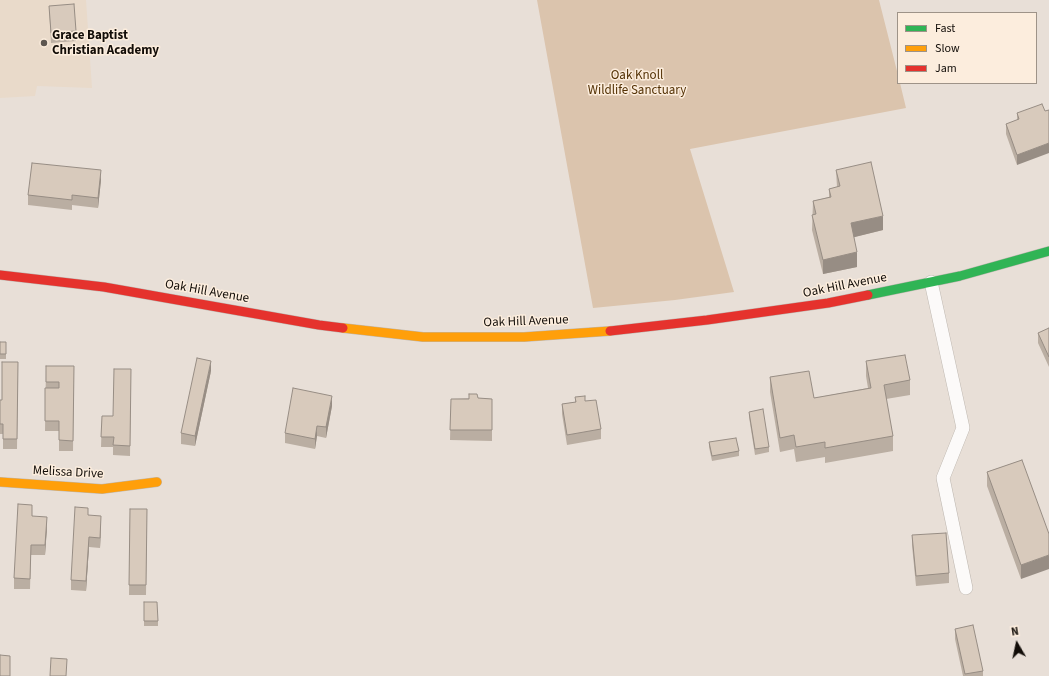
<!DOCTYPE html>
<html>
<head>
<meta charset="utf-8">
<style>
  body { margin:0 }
  #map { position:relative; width:1049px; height:676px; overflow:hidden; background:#e8dfd7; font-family:"Source Sans 3",sans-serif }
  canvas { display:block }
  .legend { position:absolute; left:897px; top:12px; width:140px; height:72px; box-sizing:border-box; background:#fceddd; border:1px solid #9e9388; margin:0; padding:5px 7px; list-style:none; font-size:12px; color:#120d08 }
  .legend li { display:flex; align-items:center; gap:8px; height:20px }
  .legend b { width:20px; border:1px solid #9e9388 }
  .north { position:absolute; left:997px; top:624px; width:40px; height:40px; -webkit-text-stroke:3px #fceddd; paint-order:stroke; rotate:351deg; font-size:11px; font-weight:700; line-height:16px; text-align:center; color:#120d08 }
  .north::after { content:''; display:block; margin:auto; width:14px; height:18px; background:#120d08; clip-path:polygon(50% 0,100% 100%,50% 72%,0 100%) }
</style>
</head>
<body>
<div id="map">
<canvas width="1049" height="676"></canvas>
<ul class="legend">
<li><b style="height:5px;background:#30b455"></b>Fast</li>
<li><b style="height:5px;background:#ff9f0a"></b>Slow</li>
<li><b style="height:5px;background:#e5322d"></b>Jam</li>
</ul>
<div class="north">N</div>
</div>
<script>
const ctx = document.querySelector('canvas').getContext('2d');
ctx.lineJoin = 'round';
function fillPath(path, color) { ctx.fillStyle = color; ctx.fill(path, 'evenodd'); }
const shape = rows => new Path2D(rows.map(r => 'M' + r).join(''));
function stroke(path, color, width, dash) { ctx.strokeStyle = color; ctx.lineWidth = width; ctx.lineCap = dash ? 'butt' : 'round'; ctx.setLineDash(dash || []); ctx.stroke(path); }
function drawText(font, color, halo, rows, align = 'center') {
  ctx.font = font + ' "Source Sans 3",sans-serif'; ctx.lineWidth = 3; ctx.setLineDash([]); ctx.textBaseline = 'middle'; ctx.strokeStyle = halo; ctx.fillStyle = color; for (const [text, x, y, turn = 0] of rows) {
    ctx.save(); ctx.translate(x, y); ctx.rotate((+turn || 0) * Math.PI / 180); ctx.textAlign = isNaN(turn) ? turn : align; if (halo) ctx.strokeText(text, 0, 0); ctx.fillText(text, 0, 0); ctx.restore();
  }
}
fillPath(shape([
  [0,0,86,0,92,88,37,86,35,96,0,98]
]), '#e9daca');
fillPath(shape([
  [537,0,879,0,898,75,898,83,900,83,906,108,690,149,734,292,675,300,593,308]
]), '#dbc4ad');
const lane = shape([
  [931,282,963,428,943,478,966,588]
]);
const fast = shape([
  [868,295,960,276,1049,251]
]);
const slow = shape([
  [343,328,423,337,524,337,610,331],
  [0,482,102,489,157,482]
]);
const jam = shape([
  [0,275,104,287,319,325,343,328],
  [610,331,707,320,828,303,868,295]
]);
stroke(lane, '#bdb6af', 14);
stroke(fast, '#bdb6af', 10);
stroke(slow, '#bdb6af', 10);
stroke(jam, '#bdb6af', 10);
stroke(lane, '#fcfaf9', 13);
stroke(fast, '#30b455', 9);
stroke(slow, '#ff9f0a', 9);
stroke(jam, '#e5322d', 9);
fillPath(shape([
  [49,6,76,31,76,41,51,43],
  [1045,111,1017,165,1006,134,1006,124,1017,120,1017,113],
  [836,170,883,230,854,237,857,267,823,274,812,230,813,201,829,197,829,189,837,187],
  [101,180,98,208,72,205,72,210,28,205,28,195],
  [1049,328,1049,367,1038,343,1038,333],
  [0,342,6,342,6,359,0,359],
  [866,361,910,380,910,395,886,399,893,436,893,451,825,463,825,457,796,462,794,449,780,452,770,392,770,377,814,398,868,388,866,376],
  [18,362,17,449,3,449,3,434,0,434,0,400,2,400],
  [46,366,74,366,73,451,59,451,59,431,45,431],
  [131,369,130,456,113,455,113,447,101,447,102,416,113,416],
  [211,371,195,446,181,444,181,433],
  [575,397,585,401,601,429,601,439,567,445,562,414,562,404,575,402],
  [478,398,492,399,492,441,450,440,451,399],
  [332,406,326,438,317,436,315,449,285,443,285,433],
  [749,412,769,447,769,452,755,455,749,417],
  [709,442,739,451,739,456,712,461,709,447],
  [1022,460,1021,579,987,486,987,472],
  [130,509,147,509,146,595,129,595],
  [88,515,101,526,100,548,89,547,86,591,71,590,71,580],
  [32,516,47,527,45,555,31,555,30,589,14,589,14,578],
  [912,535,949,573,949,583,916,586,912,545],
  [144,602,158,621,158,626,144,626],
  [955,629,983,671,983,676,963,676,955,639]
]), '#baaea2');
fillPath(shape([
  [1049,143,1049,153,1017,165,1017,155],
  [101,170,101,180,98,208,98,198],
  [883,216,883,230,851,238,851,223],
  [857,252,857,267,823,274,823,260],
  [211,361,211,371,195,446,195,436],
  [332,396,332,406,326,438,326,427],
  [317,426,317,436,315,449,315,439],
  [101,516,101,526,100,548,100,538],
  [47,517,47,527,45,555,45,545],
  [89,537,89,547,86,591,86,581],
  [1049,555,1049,569,1021,579,1021,565]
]), '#978d84');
const building = shape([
  [74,4,76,31,51,33,49,6,74,4],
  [1042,104,1045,111,1049,110,1049,143,1017,155,1006,124,1019,119,1017,113,1042,104],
  [871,162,883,216,851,223,857,252,823,260,812,215,816,214,813,201,831,197,829,189,840,186,836,170,871,162],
  [32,163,101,170,98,198,72,195,72,200,28,195,32,163],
  [1049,328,1049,357,1038,333,1049,328],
  [0,342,6,342,6,354,0,354,0,342],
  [905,355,910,380,884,385,893,436,825,448,825,442,796,447,794,435,780,438,770,377,809,371,814,398,871,388,866,361,905,355],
  [197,358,211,361,195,436,181,433,197,358],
  [2,362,18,362,17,439,3,439,3,424,0,424,0,400,2,400,2,362],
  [46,366,74,366,73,441,59,440,59,421,45,421,45,388,59,388,59,382,46,382,46,366],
  [114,369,131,369,130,446,113,445,114,437,101,437,102,416,113,416,114,369],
  [293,388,332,396,326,427,317,426,315,439,285,433,293,388],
  [469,394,477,394,478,398,492,399,492,430,450,430,451,399,469,399,469,394],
  [585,396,585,401,596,400,601,429,567,435,562,404,576,402,575,397,585,396],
  [763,409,769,447,755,449,749,412,763,409],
  [736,438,739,451,712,456,709,442,736,438],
  [1022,460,1049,534,1049,555,1021,565,987,472,1022,460],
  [18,504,32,505,32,516,47,517,45,545,31,545,30,579,14,578,18,504],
  [75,507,88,508,88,515,101,516,100,538,89,537,86,581,71,580,75,507],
  [130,509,147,509,146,585,129,585,130,509],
  [946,533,949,573,916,576,912,535,946,533],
  [144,602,157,602,158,621,144,621,144,602],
  [973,625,983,671,965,674,955,629,973,625],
  [0,655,10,656,10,676,0,676,0,655],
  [51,658,67,659,66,676,50,676,51,658]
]);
fillPath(building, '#d8cabc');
stroke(building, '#978d84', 1);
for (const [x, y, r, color] of [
  [44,43,4,"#5d5650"]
]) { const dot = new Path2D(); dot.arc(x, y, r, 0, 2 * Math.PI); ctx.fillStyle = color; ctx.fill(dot); stroke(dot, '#fceddd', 1.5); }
drawText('bold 13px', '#120d08', '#fceddd', [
  ["Grace Baptist",52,36],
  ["Christian Academy",52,51]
], 'left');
drawText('13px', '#533104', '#fceddd', [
  ["Oak Knoll",637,76],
  ["Wildlife Sanctuary",637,91]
]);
drawText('13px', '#120d08', '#fceddd', [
  ["Oak Hill Avenue",845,286,-11],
  ["Oak Hill Avenue",207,292,10],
  ["Oak Hill Avenue",526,322,-2],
  ["Melissa Drive",68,473,3]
]);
</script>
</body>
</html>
